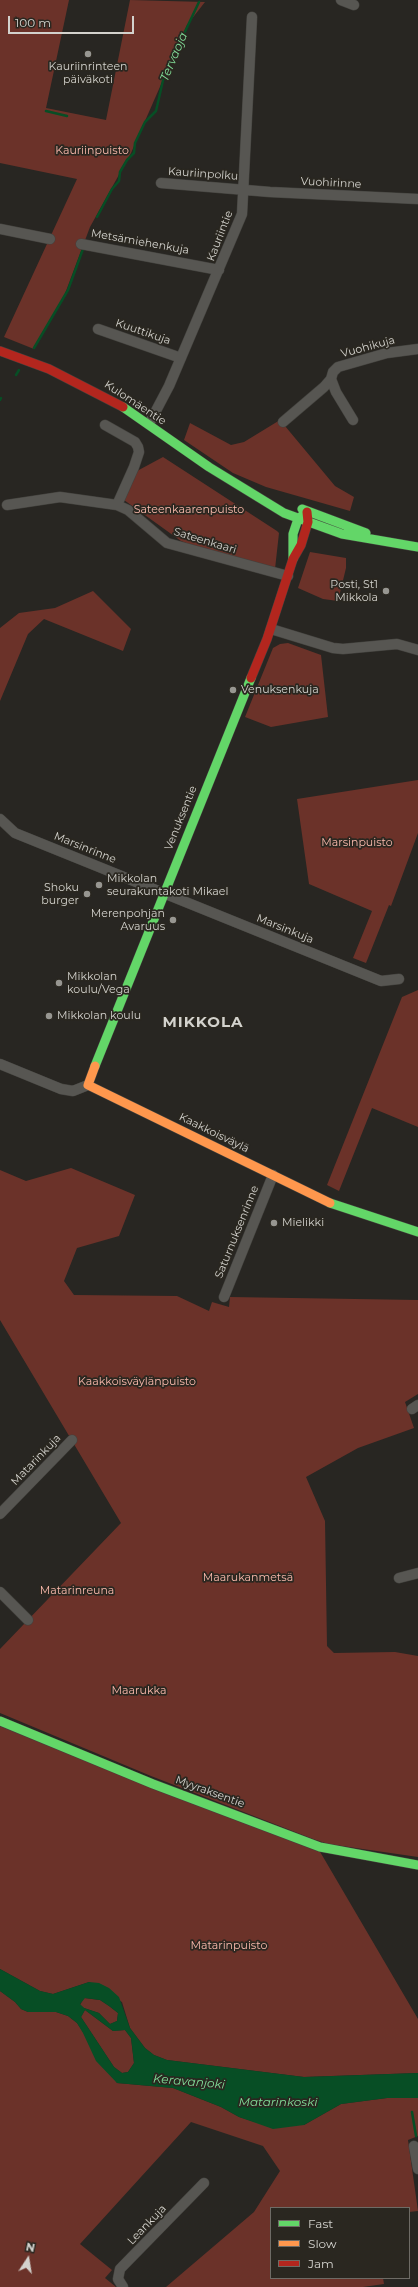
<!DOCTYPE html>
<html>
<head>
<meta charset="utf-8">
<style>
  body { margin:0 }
  #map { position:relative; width:418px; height:2287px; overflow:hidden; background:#282622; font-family:Montserrat,sans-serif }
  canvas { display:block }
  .legend { position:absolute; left:270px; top:2207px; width:140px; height:72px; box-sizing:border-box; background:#2a2720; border:1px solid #6e6b65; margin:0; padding:5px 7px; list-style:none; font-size:12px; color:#d3d2cd }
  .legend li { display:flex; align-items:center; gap:8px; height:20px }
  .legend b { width:20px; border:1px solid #6e6b65 }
  .north { position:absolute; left:8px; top:2239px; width:40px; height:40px; -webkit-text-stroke:3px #2a2720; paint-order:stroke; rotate:12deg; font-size:11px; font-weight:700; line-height:16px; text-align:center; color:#d3d2cd }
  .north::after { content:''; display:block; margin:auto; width:14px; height:18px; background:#d3d2cd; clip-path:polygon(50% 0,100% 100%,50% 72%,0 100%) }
  .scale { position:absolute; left:8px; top:16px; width:126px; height:18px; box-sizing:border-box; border:2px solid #d3d2cd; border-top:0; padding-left:5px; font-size:12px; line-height:14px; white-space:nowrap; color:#d3d2cd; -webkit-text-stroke:3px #2a2720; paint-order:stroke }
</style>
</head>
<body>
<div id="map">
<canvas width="418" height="2287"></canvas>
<ul class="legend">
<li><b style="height:5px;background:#63d668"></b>Fast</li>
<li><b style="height:5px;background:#ff974d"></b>Slow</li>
<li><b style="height:5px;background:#b3261e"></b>Jam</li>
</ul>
<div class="north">N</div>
<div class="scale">100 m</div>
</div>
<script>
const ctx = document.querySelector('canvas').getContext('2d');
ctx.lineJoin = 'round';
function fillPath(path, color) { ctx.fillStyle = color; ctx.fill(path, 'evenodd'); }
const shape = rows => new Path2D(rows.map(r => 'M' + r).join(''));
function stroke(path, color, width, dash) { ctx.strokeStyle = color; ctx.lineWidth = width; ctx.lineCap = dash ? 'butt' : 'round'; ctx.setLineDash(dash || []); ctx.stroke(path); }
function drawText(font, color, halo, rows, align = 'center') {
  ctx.font = font + ' Montserrat,sans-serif'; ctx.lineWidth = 3.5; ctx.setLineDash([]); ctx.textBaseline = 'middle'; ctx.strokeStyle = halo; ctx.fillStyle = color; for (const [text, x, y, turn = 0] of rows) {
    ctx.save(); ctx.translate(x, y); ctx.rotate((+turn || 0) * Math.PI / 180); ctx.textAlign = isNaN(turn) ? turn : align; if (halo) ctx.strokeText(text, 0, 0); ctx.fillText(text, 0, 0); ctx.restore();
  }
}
fillPath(shape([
  [0,0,69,0,46,108,106,120,130,0,205,2,187,25,131,153,90,227,63,299,34,349,4,337,77,179,0,163],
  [280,420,335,486,354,497,350,511,266,487,233,473,184,440,190,423,231,445,244,442],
  [163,457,277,531,279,533,275,569,205,551,181,541,124,500,137,471],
  [310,552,346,558,346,568,338,601,323,599,298,588],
  [93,591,131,629,123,651,44,619,28,634,0,701,0,628,19,613,55,608],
  [288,643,321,655,328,717,271,727,245,717,273,648,280,644],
  [418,780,418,833,391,906,389,905,366,963,353,958,372,911,309,884,297,799],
  [418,990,418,1127,372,1108,339,1191,327,1185,402,997],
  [71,1168,135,1195,119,1236,77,1248,64,1281,74,1295,177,1296,209,1311,212,1302,229,1307,230,1297,418,1300,418,1394,405,1402,414,1428,358,1448,306,1477,325,1521,327,1646,334,1653,395,1652,418,1656,418,1857,328,1844,313,1839,151,1776,0,1713,0,1649,121,1523,0,1320,0,1170,26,1181],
  [0,1726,319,1850,418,2019,418,2073,304,2077,167,2060,154,2055,145,2048,130,2028,122,2002,89,1982,53,1994,40,1991,0,1969],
  [0,1991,15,2002,21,2009,28,2012,56,2012,68,2016,77,2023,117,2083,173,2088,221,2107,239,2117,255,2122,304,2125,341,2104,387,2098,418,2098,418,2136,408,2140,418,2211,409,2212,409,2208,271,2208,271,2278,383,2278,384,2284,363,2287,166,2287,254,2212,280,2171,263,2146,191,2122,80,2244,112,2270,105,2278,116,2287,0,2287],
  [84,1998,100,2000,109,2006,118,2013,117,2021,110,2024,99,2013,84,2008,80,2005],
  [85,2010,113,2031,125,2030,131,2038,134,2063,128,2072,122,2073,114,2067,81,2017]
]), '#6b3229');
fillPath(shape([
  [0,1969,40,1991,53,1994,89,1982,99,1983,109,1988,119,1997,130,2028,145,2048,154,2055,167,2060,304,2077,418,2073,418,2098,387,2098,341,2104,304,2125,273,2129,239,2117,221,2107,173,2088,117,2083,96,2061,83,2033,77,2023,68,2016,56,2012,28,2012,21,2009,15,2002,0,1991],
  [85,1998,100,2000,109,2006,118,2013,117,2021,110,2024,99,2013,84,2008,80,2004],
  [85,2010,113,2031,125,2030,131,2038,134,2063,128,2072,122,2073,114,2067,81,2017]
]), '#074e25');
stroke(shape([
  [46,111,67,116],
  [97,217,112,189,119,181,120,172,127,160,134,153,135,143,145,122,156,111,164,76,199,2],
  [34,348,68,290,83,249],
  [16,375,19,370],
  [0,400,1,398],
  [412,2112,416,2136]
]), '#074e25', 2.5);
const street = shape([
  [341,0,354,5],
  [161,183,270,192,418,199],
  [0,229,50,239],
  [81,244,219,270],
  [98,329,181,358],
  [331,379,336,392,353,420],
  [283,422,324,387,331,379,333,372,338,367,387,353,418,349],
  [149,424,169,386,242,214,252,17],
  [105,425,135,442,138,447,139,452,134,467,117,505],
  [7,505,60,497,117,505,128,510,167,543,288,576],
  [271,629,333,648,343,649,397,644,418,650],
  [0,819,15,833,381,981,399,979],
  [0,1064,61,1089,73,1091,88,1085],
  [224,1297,273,1175],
  [412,1409,418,1405],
  [0,1514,72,1440],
  [399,1578,418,1573],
  [0,1592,28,1620],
  [414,2146,418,2169],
  [123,2287,118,2279,120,2269,204,2183]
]);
const fast = shape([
  [123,407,209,467,284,513,342,534,418,547],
  [302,509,366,533],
  [293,559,293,534,298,519,307,511],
  [95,1066,251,678],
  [330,1203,418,1232],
  [0,1721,153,1784,320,1847,418,1865]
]);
const slow = shape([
  [95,1066,88,1085,330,1203]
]);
const jam = shape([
  [0,351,49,369,123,407],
  [251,678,267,639,293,559,301,545,308,522,307,512]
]);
stroke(street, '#43423e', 11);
stroke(fast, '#43423e', 10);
stroke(slow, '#43423e', 10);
stroke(jam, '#43423e', 10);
stroke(street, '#575652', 10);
stroke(fast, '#63d668', 9);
stroke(slow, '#ff974d', 9);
stroke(jam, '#b3261e', 9);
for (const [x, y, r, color] of [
  [88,54,4,"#979691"],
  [386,591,4,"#979691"],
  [233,690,4,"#979691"],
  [99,885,4,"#979691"],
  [87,894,4,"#979691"],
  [173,920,4,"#979691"],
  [59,983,4,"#979691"],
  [49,1016,4,"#979691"],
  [274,1223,4,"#979691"]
]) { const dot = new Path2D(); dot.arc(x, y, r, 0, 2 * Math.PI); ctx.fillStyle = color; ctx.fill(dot); stroke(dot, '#2a2720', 1.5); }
drawText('11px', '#d3d2cd', '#2a2720', [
  ["Kauriinrinteen",88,67,"center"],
  ["päiväkoti",88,80,"center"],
  ["Posti, St1",378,585,"right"],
  ["Mikkola",378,598,"right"],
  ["Venuksenkuja",241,690],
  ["Mikkolan",107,879],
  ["seurakuntakoti Mikael",107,892],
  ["Shoku",79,888,"right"],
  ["burger",79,901,"right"],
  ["Merenpohjan",165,914,"right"],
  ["Avaruus",165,927,"right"],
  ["Mikkolan",67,977],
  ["koulu/Vega",67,990],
  ["Mikkolan koulu",57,1016],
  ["Mielikki",282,1223]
], 'left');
drawText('11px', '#fbbaad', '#2a2720', [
  ["Kauriinpuisto",92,151],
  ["Sateenkaarenpuisto",189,510],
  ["Marsinpuisto",357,843],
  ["Kaakkoisväylänpuisto",137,1382],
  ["Maarukanmetsä",248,1578],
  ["Matarinreuna",77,1591],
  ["Maarukka",139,1691],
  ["Matarinpuisto",229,1946]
]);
drawText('11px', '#d3d2cd', '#2a2720', [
  ["Kauriinpolku",203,174,4],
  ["Vuohirinne",331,183,3],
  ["Kauriintie",220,236,-69],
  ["Metsämiehenkuja",140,242,10],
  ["Kuuttikuja",143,332,19],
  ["Vuohikuja",368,347,-15],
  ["Kulomäentie",135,403,33],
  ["Sateenkaari",205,541,17],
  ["Venuksentie",181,818,-68],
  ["Marsinrinne",85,848,22],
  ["Marsinkuja",285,929,22],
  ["Kaakkoisväylä",214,1133,26],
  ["Saturnuksenrinne",237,1232,-68],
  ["Matarinkuja",36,1460,-46],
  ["Myyraksentie",210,1792,20],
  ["Leankuja",147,2225,-46]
]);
drawText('italic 12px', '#81dd99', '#2a2720', [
  ["Tervaoja",174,57,-67],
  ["Keravanjoki",189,2082,5],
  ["Matarinkoski",278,2102]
]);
ctx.letterSpacing = '1px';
drawText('bold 15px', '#d3d2cd', '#2a2720', [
  ["MIKKOLA",203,1023]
]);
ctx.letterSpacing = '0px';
</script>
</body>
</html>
